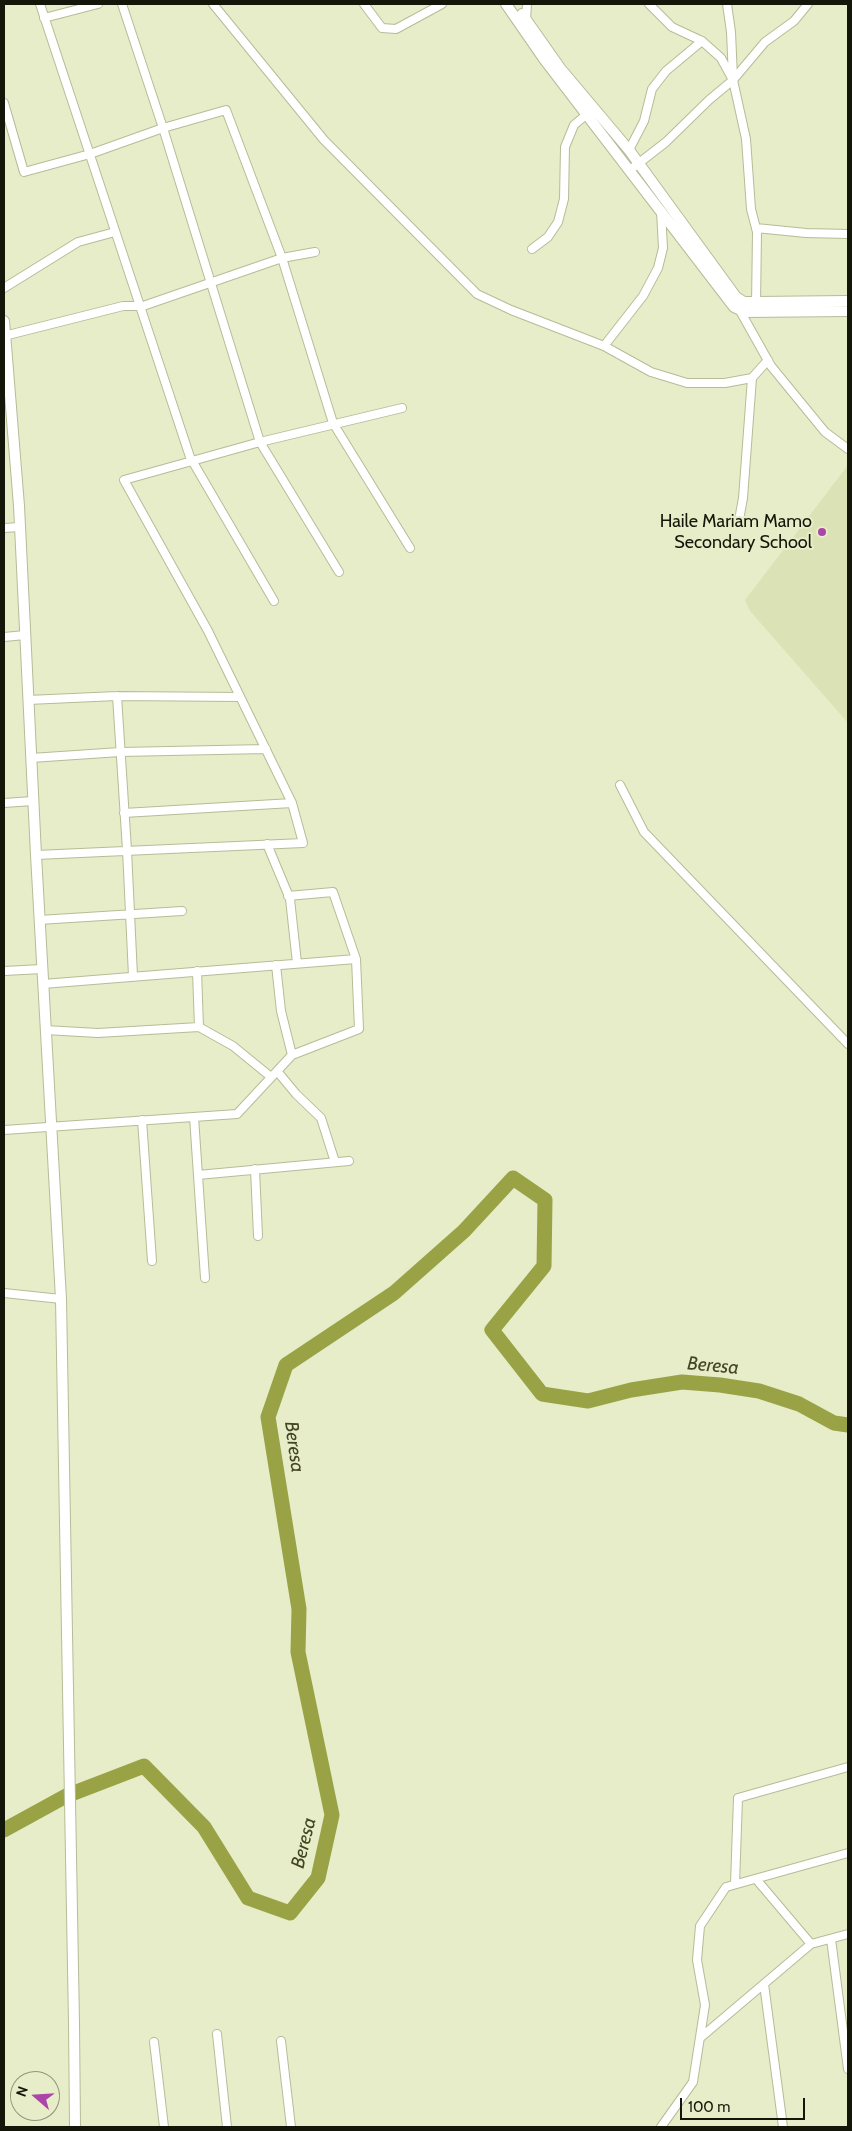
<!DOCTYPE html>
<html>
<head>
<meta charset="utf-8">
<style>
  body { margin:0 }
  #map { position:relative; width:852px; height:2131px; overflow:hidden; background:#e7edc8; font-family:Cabin,sans-serif }
  canvas { display:block }
  .frame { position:absolute; inset:0; border:5px solid #141609; pointer-events:none }
  .north { position:absolute; left:10px; top:2071px; width:50px; height:50px; box-sizing:border-box; background:#e7edc8; border:1px solid #93977c; border-radius:50%; rotate:289deg; font-size:14px; font-weight:700; line-height:20px; text-align:center; color:#141609 }
  .north::after { content:''; display:block; margin:auto; width:18px; height:22px; background:#ac45a8; clip-path:polygon(50% 0,100% 100%,50% 72%,0 100%) }
  .scale { position:absolute; left:680px; top:2098px; width:125px; height:22px; box-sizing:border-box; border:2px solid #141609; border-top:0; padding-left:6px; font-size:15px; line-height:18px; white-space:nowrap; color:#141609; -webkit-text-stroke:4px #e7edc8; paint-order:stroke }
</style>
</head>
<body>
<div id="map">
<canvas width="852" height="2131"></canvas>
<div class="frame"></div>
<div class="north">N</div>
<div class="scale">100 m</div>
</div>
<script>
const ctx = document.querySelector('canvas').getContext('2d');
ctx.lineJoin = 'round';
function fillPath(path, color) { ctx.fillStyle = color; ctx.fill(path, 'evenodd'); }
const shape = rows => new Path2D(rows.map(r => 'M' + r).join(''));
function stroke(path, color, width, dash) { ctx.strokeStyle = color; ctx.lineWidth = width; ctx.lineCap = dash ? 'butt' : 'round'; ctx.setLineDash(dash || []); ctx.stroke(path); }
function drawText(font, color, halo, rows, align = 'center') {
  ctx.font = font + ' Cabin,sans-serif'; ctx.lineWidth = 4; ctx.setLineDash([]); ctx.textBaseline = 'middle'; ctx.strokeStyle = halo; ctx.fillStyle = color; for (const [text, x, y, turn = 0] of rows) {
    ctx.save(); ctx.translate(x, y); ctx.rotate((+turn || 0) * Math.PI / 180); ctx.textAlign = isNaN(turn) ? turn : align; if (halo) ctx.strokeText(text, 0, 0); ctx.fillText(text, 0, 0); ctx.restore();
  }
}
fillPath(shape([
  [848,465,848,723,750,611,745,600]
]), '#dbe3b6');
stroke(shape([
  [4,1830,66,1796,144,1766,204,1827,248,1898,290,1913,318,1878,332,1815,298,1652,299,1609,268,1417,286,1365,394,1293,464,1231,513,1178,545,1200,544,1266,492,1330,542,1394,588,1401,631,1390,682,1382,720,1385,759,1391,799,1404,834,1423,848,1425]
]), '#99a345', 15);
const street = shape([
  [40,4,190,457,274,601],
  [122,4,163,128,260,442,339,572],
  [213,4,324,140,477,294,511,310,604,346,651,372,687,383,725,383,752,378],
  [364,4,382,28,396,29,442,4],
  [649,4,672,27,702,41,721,58,733,80],
  [727,4,731,32,733,78],
  [44,18,98,4],
  [526,20,527,4],
  [4,103,24,172,90,154,163,128,226,110,282,258,333,423,410,548],
  [629,150,644,121,652,89,666,71,702,41],
  [630,170,666,142,709,100,733,80],
  [756,228,806,233,848,234],
  [532,249,548,237,558,222,564,199,565,147,574,125,586,115],
  [4,288,78,242,115,232],
  [756,305,757,232,751,209,746,139,733,80,765,42,794,21,808,4],
  [739,309,771,366,825,432,848,449],
  [4,336,123,306,143,306,282,258,315,252],
  [604,346,643,296,658,268,663,248,661,211],
  [739,520,743,498,752,378,768,360],
  [4,528,20,527],
  [4,637,25,635],
  [117,696,127,850,133,976],
  [28,700,117,696,240,697],
  [31,758,120,752,266,749],
  [620,785,644,832,848,1044],
  [4,803,33,801],
  [292,803,208,631,124,480,260,442,402,408],
  [267,844,290,899,297,963],
  [36,855,303,843,292,803,124,813],
  [288,896,333,892,356,959],
  [39,920,182,911],
  [276,965,281,1011,292,1055],
  [4,971,42,969],
  [199,1027,233,1046,271,1077],
  [45,1030,98,1033,199,1027,197,971],
  [277,1071,296,1094,321,1118,335,1162],
  [194,1117,205,1278],
  [142,1120,152,1261],
  [4,1130,237,1114,292,1055,359,1029,356,959,43,984],
  [255,1169,258,1236],
  [198,1175,349,1161],
  [4,1293,61,1299],
  [756,1879,811,1944],
  [735,1884,738,1798,848,1767],
  [831,1939,848,2069],
  [764,1984,783,2127],
  [217,2034,227,2127],
  [700,2038,811,1944,848,1934],
  [281,2041,291,2127],
  [154,2042,164,2127],
  [661,2127,693,2082,705,2005,697,1960,700,1926,726,1887,848,1853]
]);
const secondary = shape([
  [506,4,544,59,734,307,745,312,848,311],
  [522,14,560,68,629,150,736,297,744,302,756,302,848,301],
  [4,321,19,506,36,855,61,1299,74,2023,75,2127]
]);
stroke(street, '#b6bc98', 10);
stroke(secondary, '#b6bc98', 12);
stroke(street, '#fff', 8);
stroke(secondary, '#fff', 10);
for (const [x, y, r, color] of [
  [822,532,5,"#ac45a8"]
]) { const dot = new Path2D(); dot.arc(x, y, r, 0, 2 * Math.PI); ctx.fillStyle = color; ctx.fill(dot); stroke(dot, '#e7edc8', 2); }
drawText('18px', '#141609', '#e7edc8', [
  ["Haile Mariam Mamo",812,522],
  ["Secondary School",812,543]
], 'right');
drawText('italic 19px', '#434720', '#e7edc8', [
  ["Beresa",713,1366,5],
  ["Beresa",294,1447,82],
  ["Beresa",304,1843,-76]
]);
</script>
</body>
</html>
